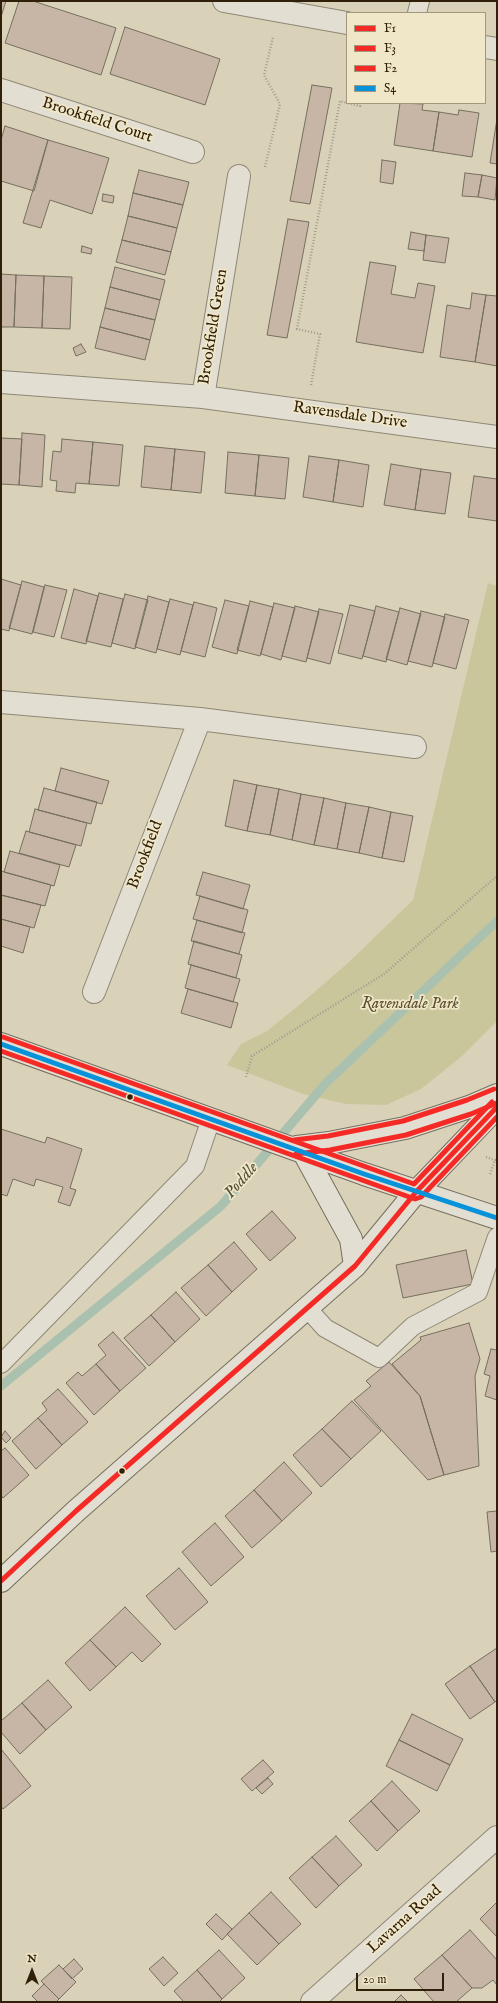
<!DOCTYPE html>
<html>
<head>
<meta charset="utf-8">
<style>
  body { margin:0 }
  #map { position:relative; width:498px; height:2003px; overflow:hidden; background:#dad2b8; font-family:"IM FELL English",serif }
  canvas { display:block }
  .frame { position:absolute; inset:0; border:2px solid #302009; pointer-events:none }
  .legend { position:absolute; left:346px; top:12px; width:140px; height:92px; box-sizing:border-box; background:#f0e7c8; border:1px solid #a3977c; margin:0; padding:5px 7px; list-style:none; font-size:12px; color:#302009 }
  .legend li { display:flex; align-items:center; gap:8px; height:20px }
  .legend b { width:20px; border:1px solid #a3977c }
  .north { position:absolute; left:12px; top:1951px; width:40px; height:40px; -webkit-text-stroke:3px #f0e7c8; paint-order:stroke; rotate:0deg; font-size:11px; font-weight:700; line-height:16px; text-align:center; color:#302009 }
  .north::after { content:''; display:block; margin:auto; width:14px; height:18px; background:#302009; clip-path:polygon(50% 0,100% 100%,50% 72%,0 100%) }
  .scale { position:absolute; left:356px; top:1973px; width:88px; height:18px; box-sizing:border-box; border:2px solid #302009; border-top:0; padding-left:5px; font-size:12px; line-height:14px; white-space:nowrap; color:#302009; -webkit-text-stroke:3px #f0e7c8; paint-order:stroke }
</style>
</head>
<body>
<div id="map">
<canvas width="498" height="2003"></canvas>
<div class="frame"></div>
<ul class="legend">
<li><b style="height:5px;background:#f52a26"></b>F1</li>
<li><b style="height:5px;background:#f52a26"></b>F3</li>
<li><b style="height:5px;background:#f52a26"></b>F2</li>
<li><b style="height:5px;background:#0792da"></b>S4</li>
</ul>
<div class="north">N</div>
<div class="scale">20 m</div>
</div>
<script>
const ctx = document.querySelector('canvas').getContext('2d');
ctx.lineJoin = 'round';
function fillPath(path, color) { ctx.fillStyle = color; ctx.fill(path, 'evenodd'); }
const shape = rows => new Path2D(rows.map(r => 'M' + r).join(''));
function stroke(path, color, width, dash) { ctx.strokeStyle = color; ctx.lineWidth = width; ctx.lineCap = dash ? 'butt' : 'round'; ctx.setLineDash(dash || []); ctx.stroke(path); }
function drawText(font, color, halo, rows, align = 'center') {
  ctx.font = font + ' "IM FELL English",serif'; ctx.lineWidth = 3.5; ctx.setLineDash([]); ctx.textBaseline = 'middle'; ctx.strokeStyle = halo; ctx.fillStyle = color; for (const [text, x, y, turn = 0] of rows) {
    ctx.save(); ctx.translate(x, y); ctx.rotate((+turn || 0) * Math.PI / 180); ctx.textAlign = isNaN(turn) ? turn : align; if (halo) ctx.strokeText(text, 0, 0); ctx.fillText(text, 0, 0); ctx.restore();
  }
}
fillPath(shape([
  [488,583,497,586,497,1021,461,1057,421,1089,386,1105,346,1104,303,1094,227,1065,241,1044,267,1031,303,1002,349,962,413,900]
]), '#cac69b');
stroke(shape([
  [1,1386,221,1206,326,1083,497,921]
]), '#abc1b0', 9);
const building = shape([
  [1,1,6,1,1,17,1,1],
  [19,1,33,1,116,28,101,75,5,43,19,1],
  [125,27,220,59,205,105,110,74,125,27],
  [312,85,332,88,310,204,290,201,312,85],
  [400,103,423,104,422,110,439,112,433,151,394,145,400,103],
  [459,110,479,113,472,157,433,151,439,112,458,115,459,110],
  [497,119,497,164,490,163,497,119],
  [5,126,48,140,34,191,1,181,1,140,5,126],
  [48,140,109,158,92,214,50,200,41,228,23,223,48,140],
  [382,160,396,162,393,184,380,182,382,160],
  [139,170,189,182,183,205,133,193,139,170],
  [465,173,482,175,478,197,462,196,465,173],
  [482,175,497,178,495,200,478,197,482,175],
  [133,193,183,205,177,228,128,216,133,193],
  [103,194,114,196,113,203,102,201,103,194],
  [128,216,177,228,171,252,122,240,128,216],
  [288,219,309,222,287,338,267,335,288,219],
  [411,232,426,235,424,251,408,249,411,232],
  [426,235,449,238,445,263,423,260,426,235],
  [122,240,171,252,165,275,116,262,122,240],
  [82,246,92,249,91,254,81,252,82,246],
  [370,262,396,266,391,294,415,298,418,283,435,286,423,353,356,342,370,262],
  [115,267,165,280,160,300,110,287,115,267],
  [1,274,16,275,14,327,1,327,1,274],
  [16,275,44,276,42,328,14,327,16,275],
  [44,276,72,277,70,329,42,328,44,276],
  [110,287,160,300,155,320,105,308,110,287],
  [472,293,486,295,475,362,440,357,447,305,470,309,472,293],
  [486,295,497,296,497,366,475,362,486,295],
  [105,308,155,320,150,340,100,327,105,308],
  [100,327,150,340,145,360,95,348,100,327],
  [81,344,86,352,76,356,73,348,81,344],
  [22,433,45,435,42,487,19,485,22,433],
  [1,438,22,439,19,485,1,484,1,438],
  [62,439,93,442,89,484,76,483,75,493,56,491,57,481,50,480,53,451,61,452,62,439],
  [93,442,123,445,119,486,89,484,93,442],
  [145,446,175,449,171,490,141,487,145,446],
  [175,449,205,452,201,493,171,490,175,449],
  [228,452,259,455,255,496,225,493,228,452],
  [259,455,289,458,285,499,255,496,259,455],
  [309,456,339,460,333,502,303,497,309,456],
  [339,460,369,465,363,507,333,502,339,460],
  [391,464,421,469,415,510,384,505,391,464],
  [421,469,451,473,445,514,415,510,421,469],
  [474,476,497,479,497,521,468,517,474,476],
  [1,579,21,585,9,631,1,629,1,579],
  [22,581,44,587,32,634,9,628,22,581],
  [45,585,67,590,54,637,33,632,45,585],
  [74,589,98,596,86,644,61,638,74,589],
  [99,593,123,599,111,647,86,641,99,593],
  [125,594,148,600,135,649,112,643,125,594],
  [148,596,169,602,156,653,135,647,148,596],
  [170,599,193,605,180,655,157,649,170,599],
  [225,600,249,606,237,654,212,647,225,600],
  [250,601,273,607,260,656,237,650,250,601],
  [194,602,217,608,205,657,181,651,194,602],
  [274,603,295,608,281,660,261,654,274,603],
  [350,605,375,611,362,659,338,653,350,605],
  [295,606,319,612,306,662,282,656,295,606],
  [376,606,399,612,386,662,363,656,376,606],
  [400,608,421,614,407,665,386,659,400,608],
  [319,609,343,614,330,664,307,658,319,609],
  [421,611,445,617,432,667,408,661,421,611],
  [445,614,469,620,456,669,433,663,445,614],
  [61,768,109,781,102,804,55,791,61,768],
  [234,780,257,785,247,831,225,826,234,780],
  [257,785,279,789,270,835,247,831,257,785],
  [44,788,97,802,91,824,38,810,44,788],
  [279,789,301,794,292,840,270,835,279,789],
  [301,794,324,798,314,845,292,840,301,794],
  [324,798,346,803,337,849,314,845,324,798],
  [346,803,369,807,359,853,337,849,346,803],
  [369,807,391,812,382,858,359,853,369,807],
  [35,809,87,823,81,846,29,832,35,809],
  [391,812,413,816,404,862,382,858,391,812],
  [26,831,76,845,69,867,19,853,26,831],
  [10,851,60,865,54,886,4,872,10,851],
  [1,871,51,885,45,906,1,895,1,871],
  [203,872,250,885,243,909,196,895,203,872],
  [1,895,41,905,34,928,1,919,1,895],
  [200,896,248,910,242,933,193,919,200,896],
  [1,919,30,927,23,953,1,946,1,919],
  [197,920,245,933,239,954,191,941,197,920],
  [194,941,242,955,236,978,188,964,194,941],
  [191,965,240,979,233,1002,185,988,191,965],
  [188,989,238,1003,231,1028,181,1013,188,989],
  [1,1129,45,1143,47,1137,82,1149,70,1188,76,1190,70,1206,58,1202,63,1187,36,1179,34,1186,13,1179,7,1196,1,1194,1,1129],
  [272,1211,296,1238,270,1261,246,1234,272,1211],
  [234,1242,257,1269,232,1292,208,1265,234,1242],
  [466,1250,473,1284,403,1298,396,1265,466,1250],
  [208,1265,232,1292,206,1316,181,1288,208,1265],
  [176,1292,200,1319,175,1342,151,1315,176,1292],
  [151,1315,175,1342,149,1366,124,1338,151,1315],
  [469,1323,480,1359,475,1376,479,1466,444,1475,420,1396,392,1364,421,1340,420,1337,469,1323],
  [113,1332,146,1368,120,1391,96,1364,106,1355,98,1345,113,1332],
  [491,1349,497,1350,497,1400,485,1396,490,1376,484,1374,491,1349],
  [389,1362,420,1396,444,1475,428,1480,354,1400,371,1386,366,1381,389,1362],
  [96,1364,120,1391,94,1415,66,1383,78,1372,82,1376,96,1364],
  [58,1389,88,1422,62,1445,38,1418,47,1410,42,1403,58,1389],
  [352,1401,381,1431,351,1459,322,1429,352,1401],
  [38,1418,62,1445,36,1469,12,1441,38,1418],
  [322,1429,351,1459,321,1487,293,1455,322,1429],
  [5,1431,11,1438,6,1443,1,1437,5,1431],
  [5,1448,29,1475,3,1498,1,1495,1,1451,5,1448],
  [284,1462,312,1493,282,1521,254,1490,284,1462],
  [254,1490,282,1521,252,1548,225,1516,254,1490],
  [497,1511,497,1551,491,1552,487,1512,497,1511],
  [215,1523,244,1557,211,1586,182,1552,215,1523],
  [179,1568,208,1602,175,1630,146,1596,179,1568],
  [125,1607,161,1644,142,1662,132,1652,116,1667,90,1640,125,1607],
  [90,1640,116,1667,90,1691,65,1663,90,1640],
  [497,1648,497,1700,495,1702,470,1666,497,1648],
  [470,1666,495,1702,470,1719,445,1684,470,1666],
  [48,1680,72,1707,46,1730,22,1703,48,1680],
  [22,1703,46,1730,20,1754,1,1732,1,1721,22,1703],
  [412,1714,463,1739,450,1765,399,1740,412,1714],
  [399,1740,450,1765,437,1791,386,1766,399,1740],
  [1,1749,31,1786,3,1809,1,1806,1,1749],
  [263,1760,274,1772,252,1791,241,1779,263,1760],
  [268,1778,273,1784,262,1794,256,1788,268,1778],
  [392,1781,420,1811,398,1831,371,1801,392,1781],
  [371,1801,398,1831,377,1851,349,1821,371,1801],
  [336,1836,362,1865,339,1886,312,1857,336,1836],
  [312,1857,339,1886,316,1908,289,1878,312,1857],
  [271,1892,301,1924,279,1944,249,1913,271,1892],
  [497,1902,497,1937,480,1919,497,1902],
  [249,1913,279,1944,257,1965,227,1934,249,1913],
  [216,1914,232,1929,222,1940,206,1924,216,1914],
  [470,1930,497,1960,497,1985,493,1980,482,1988,472,1988,442,1955,470,1930],
  [219,1950,245,1978,222,1999,197,1970,219,1950],
  [442,1955,472,1988,456,2002,434,2002,414,1979,442,1955],
  [163,1957,178,1973,164,1986,149,1969,163,1957],
  [74,1959,83,1969,72,1979,63,1969,74,1959],
  [59,1965,76,1982,59,1999,41,1981,59,1965],
  [197,1970,222,1999,219,2002,184,2002,174,1991,197,1970],
  [44,1984,59,1999,56,2002,38,2002,32,1996,44,1984],
  [401,1995,408,2002,394,2002,401,1995]
]);
fillPath(building, '#c7b6a6');
stroke(building, '#756f5f', 1);
const service = shape([
  [417,13,420,1],
  [307,1308,325,1328,379,1358,413,1326,478,1292,497,1237],
  [1,1364,195,1166,211,1119]
]);
const minor = shape([
  [224,1,347,23],
  [485,47,497,49],
  [1,90,193,152],
  [1,382,203,397,497,437],
  [203,397,239,176],
  [1,702,200,719,415,747],
  [94,992,200,719],
  [312,2002,497,1837]
]);
const secondary = shape([
  [1,1044,364,1174,497,1218],
  [297,1147,329,1143,405,1128,469,1107,497,1095],
  [303,1151,351,1239,355,1266],
  [1,1581,76,1511,355,1266,416,1192,497,1107]
]);
stroke(service, '#8e8776', 20);
stroke(minor, '#8e8776', 24);
stroke(secondary, '#756f5f', 24);
stroke(shape([
  [348,103,360,106,360,103],
  [265,167,280,104,264,75,273,37],
  [311,385,320,334,297,329,340,101,347,103],
  [246,1077,252,1056,384,974,497,876],
  [486,1157,495,1160],
  [490,1174,495,1160,497,1160]
]), '#a09c90', 2.5, [1, 2]);
stroke(service, '#e2ded1', 18);
stroke(minor, '#e2ded1', 22);
stroke(secondary, '#e2ded1', 22);
stroke(shape([
  [1,1581,76,1511,355,1266,416,1192,497,1107]
]), '#f52a26', 5);
stroke(shape([
  [1,1051,415,1199,421,1197,497,1117],
  [296,1154,330,1150,406,1135,471,1114,497,1103]
]), '#f52a26', 5);
stroke(shape([
  [3,1037,414,1184,492,1102],
  [294,1140,328,1136,403,1121,467,1100,494,1089]
]), '#f52a26', 5);
stroke(shape([
  [1,1044,364,1174,497,1218]
]), '#0792da', 5);
for (const [x, y, r, color] of [
  [130,1097,3.5,"#302009"],
  [122,1471,3.5,"#302009"]
]) { const dot = new Path2D(); dot.arc(x, y, r, 0, 2 * Math.PI); ctx.fillStyle = color; ctx.fill(dot); stroke(dot, '#f0e7c8', 1.5); }
drawText('16px', '#302009', '#f0e7c8', [
  ["Brookfield Court",97,121,18],
  ["Brookfield Green",214,327,-81],
  ["Ravensdale Drive",350,416,8],
  ["Brookfield",146,855,-69],
  ["Lavarna Road",405,1920,-42]
]);
drawText('italic 16px', '#5a4f2e', '#f0e7c8', [
  ["Ravensdale Park",410,1005]
]);
drawText('italic 17px', '#4f4e3a', '#f0e7c8', [
  ["Poddle",242,1181,-49]
]);
</script>
</body>
</html>
